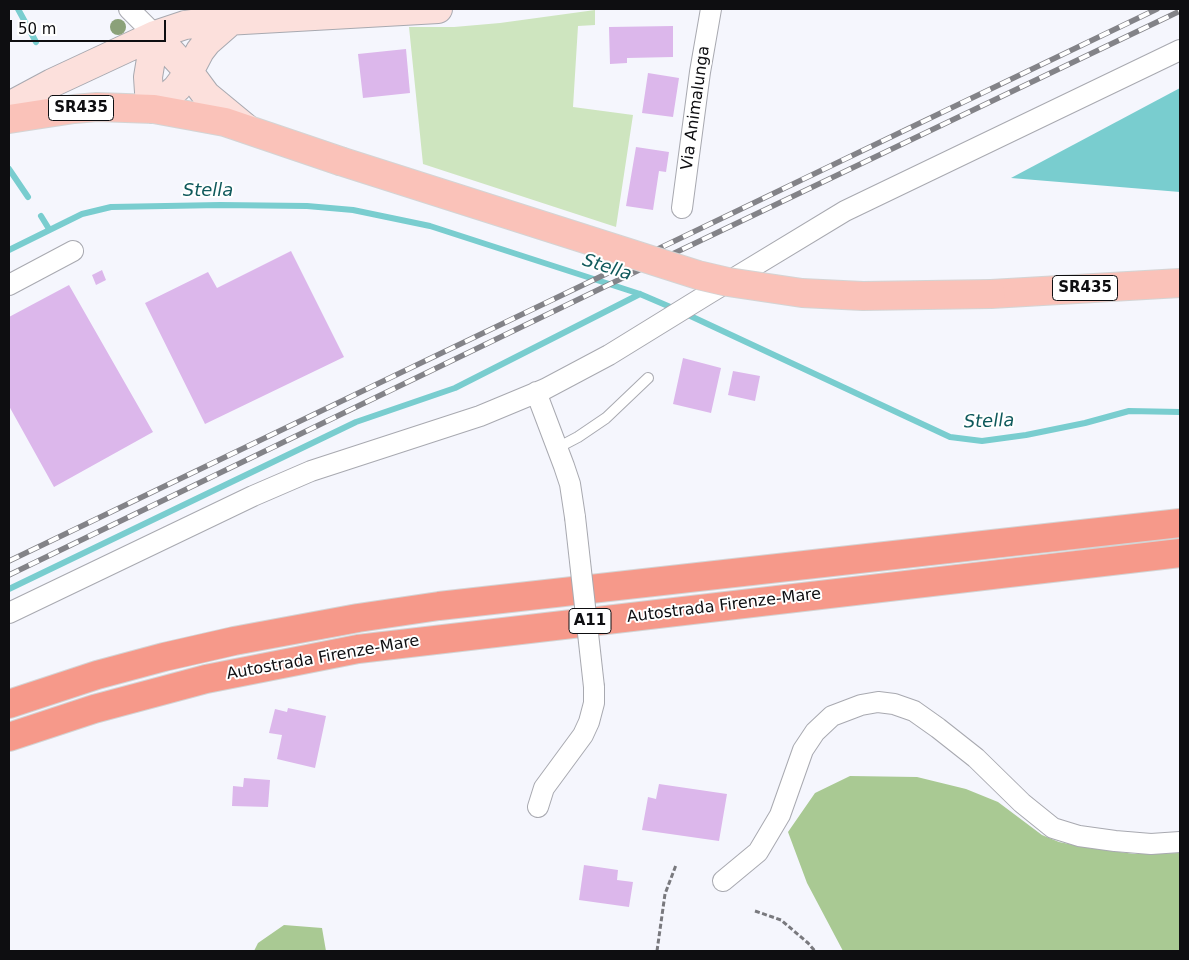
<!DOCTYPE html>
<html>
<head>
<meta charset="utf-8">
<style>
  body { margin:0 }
  #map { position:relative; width:1189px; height:960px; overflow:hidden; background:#f5f6fd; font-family:"DejaVu Sans",sans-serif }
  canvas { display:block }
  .frame { position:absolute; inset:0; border:10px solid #0e0e11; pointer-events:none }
  .scale { position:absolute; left:10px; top:20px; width:156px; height:22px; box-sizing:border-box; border:2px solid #0e0e11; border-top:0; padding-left:6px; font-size:15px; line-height:18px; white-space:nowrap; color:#0e0e11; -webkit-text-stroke:4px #fff; paint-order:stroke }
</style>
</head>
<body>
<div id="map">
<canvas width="1189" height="960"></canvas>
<div class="frame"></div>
<div class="scale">50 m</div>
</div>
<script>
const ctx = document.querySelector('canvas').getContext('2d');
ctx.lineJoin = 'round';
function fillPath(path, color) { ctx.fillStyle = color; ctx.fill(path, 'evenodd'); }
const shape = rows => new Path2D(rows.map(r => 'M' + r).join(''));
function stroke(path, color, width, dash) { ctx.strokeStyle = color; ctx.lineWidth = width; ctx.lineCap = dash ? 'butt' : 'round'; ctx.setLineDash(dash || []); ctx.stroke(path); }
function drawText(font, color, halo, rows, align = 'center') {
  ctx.font = font + ' "DejaVu Sans",sans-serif'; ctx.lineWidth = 4; ctx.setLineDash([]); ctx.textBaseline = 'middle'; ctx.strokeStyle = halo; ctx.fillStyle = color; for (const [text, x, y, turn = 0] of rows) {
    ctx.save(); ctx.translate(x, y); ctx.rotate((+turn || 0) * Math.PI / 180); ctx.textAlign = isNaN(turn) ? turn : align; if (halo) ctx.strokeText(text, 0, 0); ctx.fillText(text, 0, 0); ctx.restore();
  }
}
fillPath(shape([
  [595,10,595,25,578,26,573,107,633,115,616,227,423,164,409,27,454,27,500,23]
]), '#cee5bf');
fillPath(shape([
  [850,776,917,777,966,789,998,802,1042,835,1059,842,1089,848,1135,854,1180,853,1180,951,843,951,807,883,788,832,815,793],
  [284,925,322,928,326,951,254,951,258,943]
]), '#a9c993');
fillPath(shape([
  [1180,88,1180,192,1011,178]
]), '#79cdcf');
stroke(shape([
  [18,9,36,42],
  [9,169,28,197],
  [41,216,49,229],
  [9,250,82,214,111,207,220,205,307,206,353,210,430,226,640,294,675,309],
  [684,313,950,437,982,441,1026,435,1085,423,1129,411,1180,412],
  [9,589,356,422,455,388,640,294]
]), '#79cdcf', 6);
fillPath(shape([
  [673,26,673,57,627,58,627,63,610,64,609,27],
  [406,49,410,93,363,98,358,54],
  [648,73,679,78,673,117,642,113],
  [636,147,669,152,666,172,659,171,653,210,626,206],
  [291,251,344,357,205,424,145,303,208,272,217,288],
  [102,270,106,280,96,285,92,275],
  [69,285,153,432,54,487,9,406,9,317],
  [683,358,721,368,711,413,673,404],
  [733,371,760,376,755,401,728,395],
  [288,708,326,716,315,768,277,759,282,735,269,733,275,709,287,712],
  [244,778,270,780,268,807,232,806,233,786,243,787],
  [659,784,727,794,719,841,642,830,648,797,656,799],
  [584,865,618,870,617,880,633,882,629,907,579,900]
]), '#dcb7eb');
const lane = shape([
  [559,447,578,437,606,418,648,378]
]);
const street = shape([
  [129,9,155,35],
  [682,208,700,72,711,9],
  [9,285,73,251],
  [536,392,564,466,570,484,575,517],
  [9,613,253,496,311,471,480,416,545,389,609,355,708,294,845,211,1180,50],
  [538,807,544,788,583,735,589,722,594,703,594,687],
  [723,881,758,852,780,815,803,750,815,732,832,716,861,705,878,702,894,704,914,711,938,728,976,758,1022,803,1053,828,1079,836,1115,841,1151,844,1180,842]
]);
const secondary = shape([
  [155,35,148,77,149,92,154,109,177,88,189,72,200,51,207,42,231,21],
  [155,35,189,72,206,95,246,128],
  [9,106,52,83,155,35,185,25,208,22,438,9]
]);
const primary = shape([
  [9,119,74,109,97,107,154,109,225,122,340,161],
  [991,294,1180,283]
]);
const highway = shape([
  [9,704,97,675,164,657,234,641,358,618,439,606,1180,523],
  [9,737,94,709,206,679,358,649,1180,553]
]);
stroke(lane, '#a8a9b0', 12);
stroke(street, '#a8a9b0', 22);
stroke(secondary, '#a8a9b0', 30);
stroke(primary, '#d4d4d4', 30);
stroke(highway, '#d4d4d4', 30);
stroke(shape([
  [755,911,781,920,808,943,815,951],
  [657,951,665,894,676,865]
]), '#79797e', 3, [5, 2.5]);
stroke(lane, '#fff', 10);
stroke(street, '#fff', 20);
stroke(secondary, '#fce0dc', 28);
stroke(primary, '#fac2b9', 28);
stroke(highway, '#f6998a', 28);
const rail = shape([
  [9,561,1157,9],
  [9,575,637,271,1180,11]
]);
stroke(rail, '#838388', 5.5);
stroke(rail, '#fff', 4, [11]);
const streetBridge = shape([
  [575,517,594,687]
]);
const primaryBridge = shape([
  [340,161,698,275,728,282,802,293,863,296,991,294]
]);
stroke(streetBridge, '#a8a9b0', 22, []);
stroke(primaryBridge, '#d4d4d4', 30, []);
stroke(streetBridge, '#fff', 20);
stroke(primaryBridge, '#fac2b9', 28);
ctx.fillStyle = '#8ba179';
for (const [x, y] of [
  [118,27]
]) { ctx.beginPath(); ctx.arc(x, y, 8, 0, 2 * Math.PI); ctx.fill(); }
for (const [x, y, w] of [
  [81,108,65],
  [1085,288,65],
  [590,621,42]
]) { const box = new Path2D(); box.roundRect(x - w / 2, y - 12.5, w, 25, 4); ctx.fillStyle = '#fff'; ctx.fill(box); stroke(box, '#0e0e11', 1); }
drawText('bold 15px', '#0e0e11', null, [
  ["SR435",81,108],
  ["SR435",1085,288],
  ["A11",590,621]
]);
drawText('16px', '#0e0e11', '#fff', [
  ["Via Animalunga",696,108,-82],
  ["Autostrada Firenze-Mare",724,606,-7],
  ["Autostrada Firenze-Mare",323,658,-10]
]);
drawText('italic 18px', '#0f595b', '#fff', [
  ["Stella",208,191],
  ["Stella",607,268,18],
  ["Stella",989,422,-2]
]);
</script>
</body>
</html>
